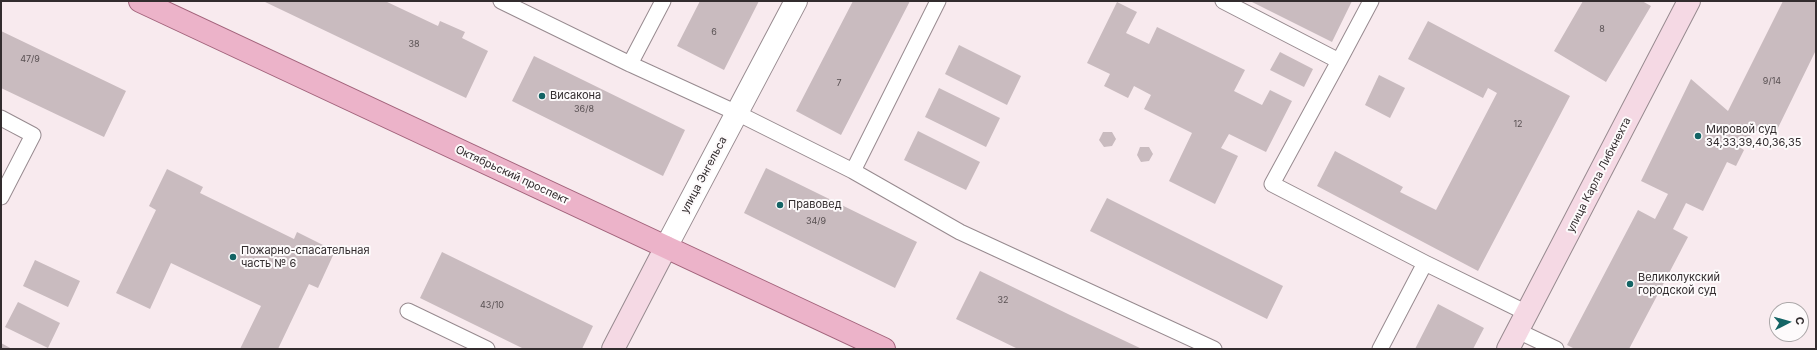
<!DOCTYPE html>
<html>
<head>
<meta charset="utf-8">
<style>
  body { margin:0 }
  #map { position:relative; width:1817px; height:350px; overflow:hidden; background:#f8eaee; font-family:Inter,sans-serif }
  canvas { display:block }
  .frame { position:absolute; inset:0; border:2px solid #322c2e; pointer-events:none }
  .north { position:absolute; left:1769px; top:302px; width:40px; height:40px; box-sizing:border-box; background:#fdfafb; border:1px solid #aca8a9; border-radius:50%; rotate:84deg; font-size:11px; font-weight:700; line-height:16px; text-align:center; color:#322c2e }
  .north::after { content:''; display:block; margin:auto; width:14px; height:18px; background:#146465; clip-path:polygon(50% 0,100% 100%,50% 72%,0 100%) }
</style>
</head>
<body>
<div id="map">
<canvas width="1817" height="350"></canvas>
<div class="frame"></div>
<div class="north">С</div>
</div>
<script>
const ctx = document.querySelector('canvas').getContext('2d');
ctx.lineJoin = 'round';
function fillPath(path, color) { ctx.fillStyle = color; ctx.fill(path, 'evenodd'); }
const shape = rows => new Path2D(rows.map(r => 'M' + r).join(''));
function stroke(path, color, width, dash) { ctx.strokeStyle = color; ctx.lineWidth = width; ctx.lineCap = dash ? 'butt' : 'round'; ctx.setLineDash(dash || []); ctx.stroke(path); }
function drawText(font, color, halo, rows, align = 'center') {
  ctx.font = font + ' Inter,sans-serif'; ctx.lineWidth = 4; ctx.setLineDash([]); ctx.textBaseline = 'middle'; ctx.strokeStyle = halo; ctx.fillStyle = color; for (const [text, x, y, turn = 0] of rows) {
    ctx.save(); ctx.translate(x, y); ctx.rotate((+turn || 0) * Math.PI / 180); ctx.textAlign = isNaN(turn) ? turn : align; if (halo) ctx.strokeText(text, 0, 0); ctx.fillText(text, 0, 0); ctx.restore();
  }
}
fillPath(shape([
  [263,1,385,1,438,26,440,21,465,32,462,38,488,51,466,98],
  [700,1,759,1,724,70,677,46],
  [853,1,910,1,841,135,796,111],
  [1250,1,1352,1,1332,42],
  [1583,1,1642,1,1651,6,1606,82,1554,51],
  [1783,1,1816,1,1816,50,1775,134,1761,128,1736,145,1744,150,1736,166,1727,162,1703,211,1686,203,1673,229,1688,237,1629,349,1575,349,1567,345,1638,210,1655,219,1668,194,1641,181,1691,79,1728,111],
  [1117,2,1137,12,1126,33,1149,44,1157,27,1245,70,1234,91,1262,105,1270,90,1292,101,1266,152,1229,134,1221,148,1238,156,1215,204,1169,181,1192,133,1144,109,1151,95,1134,86,1128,98,1104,86,1110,74,1087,63],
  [1428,21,1570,96,1478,271,1317,186,1335,151,1403,187,1400,192,1436,210,1497,93,1488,88,1483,98,1408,59],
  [1,31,126,91,104,137,1,88],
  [959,45,1021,76,1007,105,945,74],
  [1280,52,1313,69,1304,87,1270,70],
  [534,56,685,130,663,176,512,101],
  [1379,75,1405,88,1390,118,1365,105],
  [939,88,1000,118,986,147,925,117],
  [918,131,980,162,966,190,904,160],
  [1103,132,1112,132,1116,139,1112,146,1104,147,1099,140],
  [1140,147,1149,147,1153,154,1149,161,1141,162,1137,155],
  [766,168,917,242,895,288,744,213],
  [167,169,203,187,200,193,294,239,297,232,335,251,318,288,309,284,278,349,240,349,261,306,171,263,150,309,116,293,156,210,149,206],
  [1107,198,1283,286,1267,319,1090,231],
  [442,252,593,326,582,349,524,349,420,298],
  [35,260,80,281,68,307,23,286],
  [980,271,1070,315,1142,349,1018,349,956,319],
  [18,302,60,323,48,348,5,327],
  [1438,304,1484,328,1473,349,1415,349],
  [1,343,12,349,1,349]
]), '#c9bbbf');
const lane = shape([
  [501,1,630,64,737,113,853,171,938,1],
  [1223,1,1339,61,1371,1],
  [1339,61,1272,184,1425,263,1527,313],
  [630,64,663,1],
  [1,118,33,135,1,197],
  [853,171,960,232,1214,349],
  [408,311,487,349],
  [1518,331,1556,349],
  [1380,349,1425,263]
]);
const street = shape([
  [666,247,796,1]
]);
const secondary = shape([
  [613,349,666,247],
  [1508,349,1689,1]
]);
const primary = shape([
  [140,1,884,349]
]);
stroke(lane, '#978a8f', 17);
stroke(street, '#978a8f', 24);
stroke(secondary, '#978a8f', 24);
stroke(primary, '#a2637b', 24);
stroke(lane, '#fff', 15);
stroke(street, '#fff', 22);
stroke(secondary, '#f5d9e4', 22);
stroke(primary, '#ecb3c9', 22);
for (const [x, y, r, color] of [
  [542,96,4,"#146465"],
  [1698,136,4,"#146465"],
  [780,205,4,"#146465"],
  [233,257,4,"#146465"],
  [1630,284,4,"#146465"]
]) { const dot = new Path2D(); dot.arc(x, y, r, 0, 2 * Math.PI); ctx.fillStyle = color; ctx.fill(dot); stroke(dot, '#fdfafb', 1.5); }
drawText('9px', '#585052', null, [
  ["8",1602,29],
  ["6",714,32],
  ["38",414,44],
  ["47/9",30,59],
  ["9/14",1772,81],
  ["7",839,83],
  ["36/8",584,109],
  ["12",1518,124],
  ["34/9",816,221],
  ["32",1003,300],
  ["43/10",492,305]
]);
drawText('11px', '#322c2e', '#fdfafb', [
  ["Висакона",550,96],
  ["Мировой суд",1706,130],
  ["34,33,39,40,36,35",1706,143],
  ["Правовед",788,205],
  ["Пожарно-спасательная",241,251],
  ["часть № 6",241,264],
  ["Великолукский",1638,278],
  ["городской суд",1638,291]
], 'left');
drawText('11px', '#322c2e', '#fdfafb', [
  ["Октябрьский проспект",512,175,25],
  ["улица Энгельса",704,175,-62],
  ["улица Карла Либкнехта",1599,175,-63]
]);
</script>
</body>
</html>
